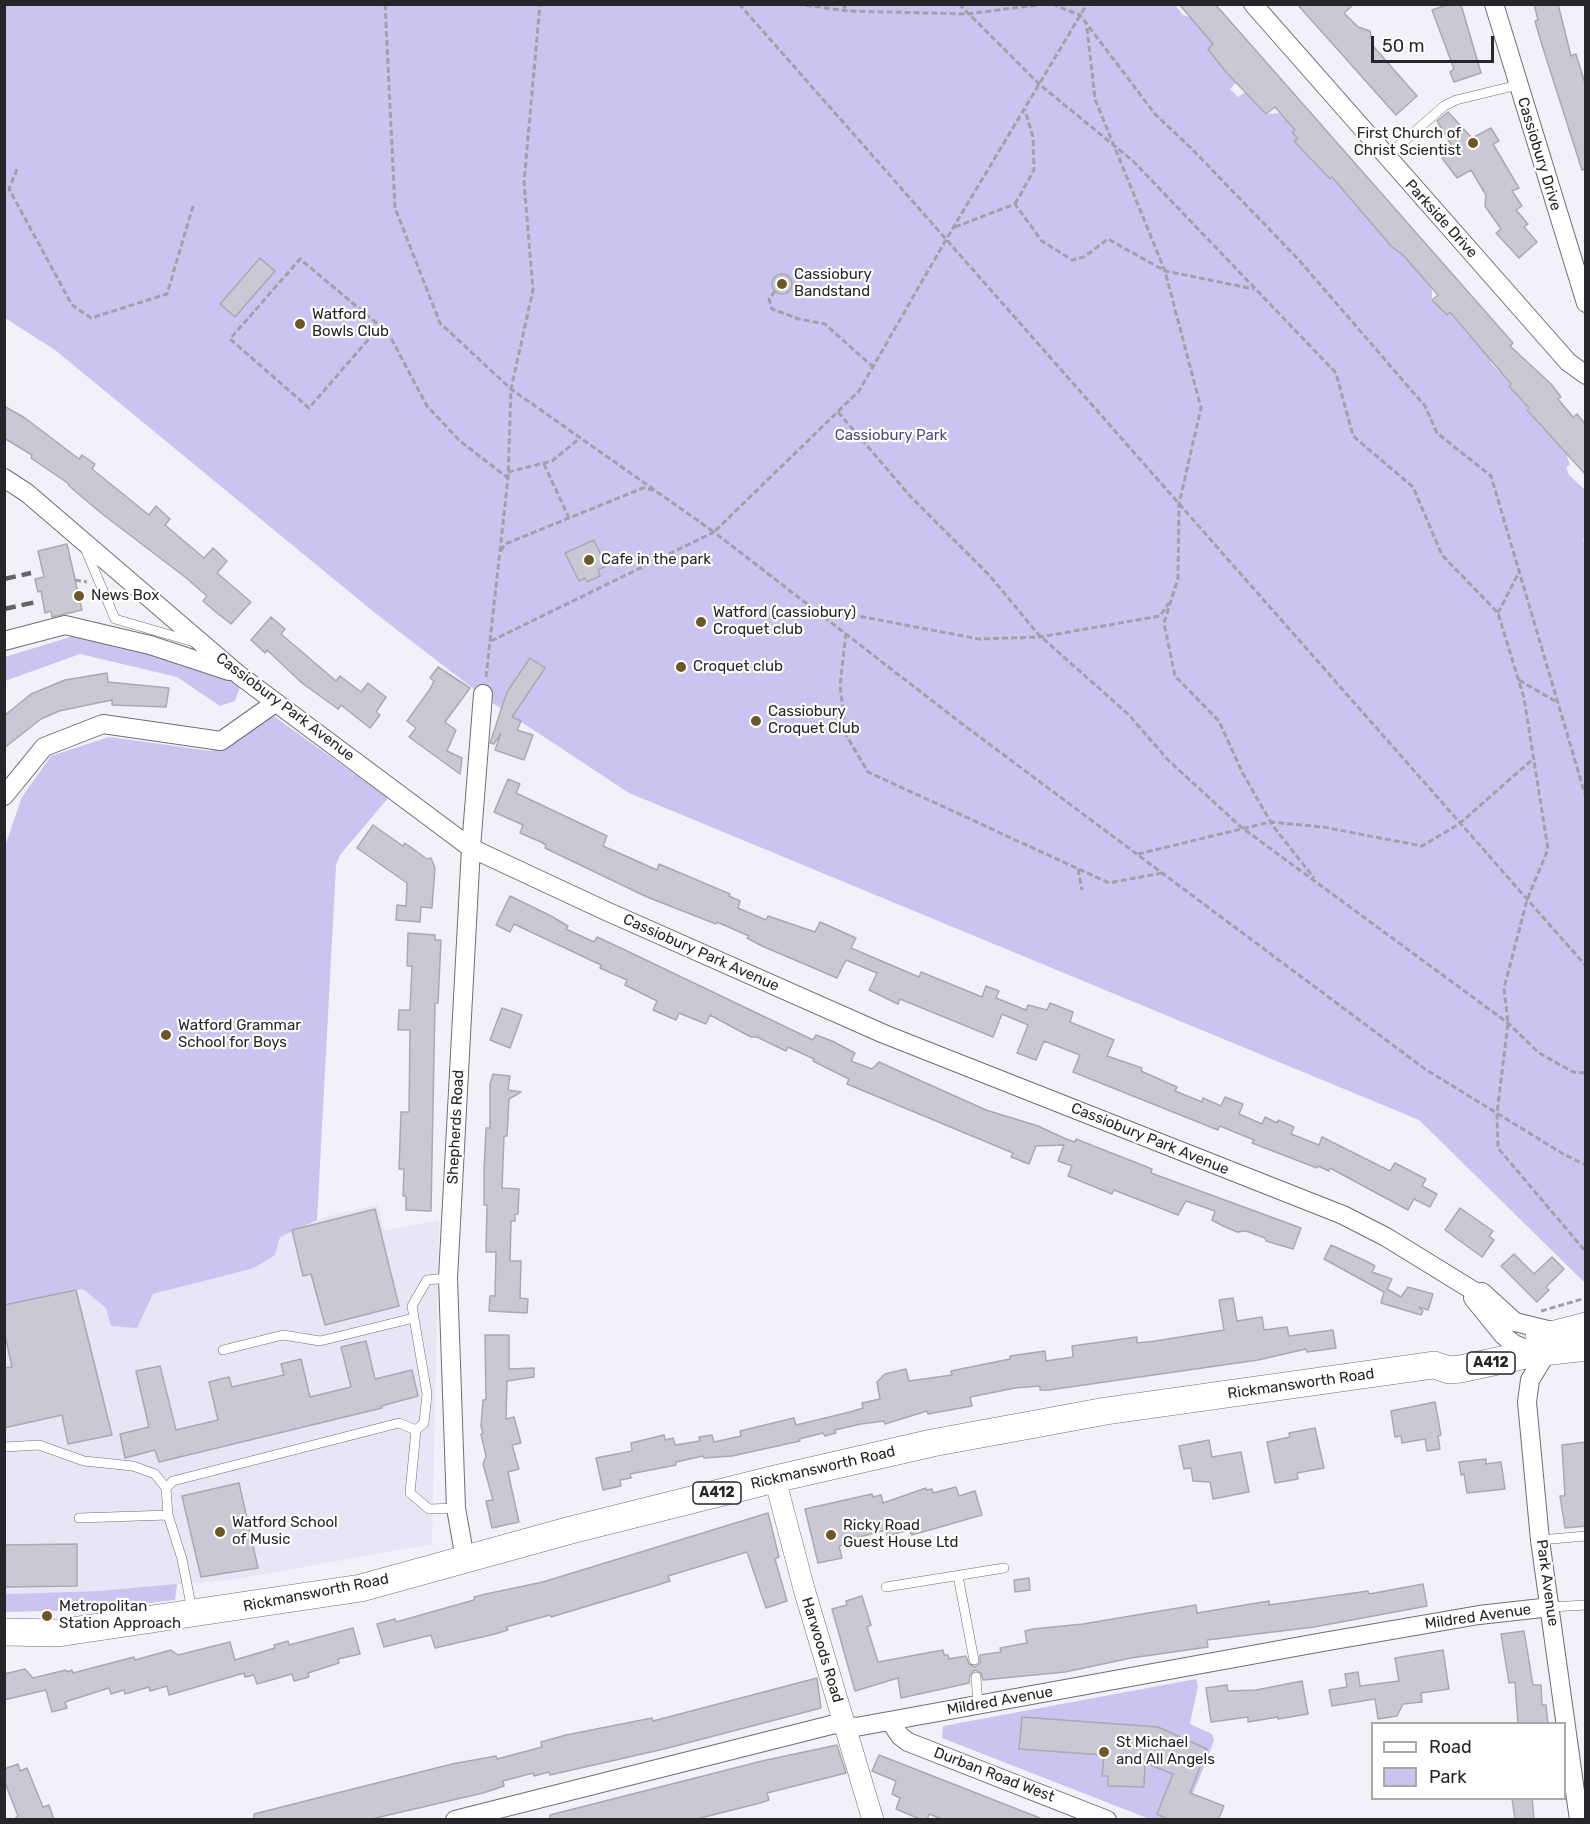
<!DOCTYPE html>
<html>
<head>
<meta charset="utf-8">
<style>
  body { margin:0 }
  #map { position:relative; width:1590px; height:1824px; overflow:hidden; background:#f2f1fa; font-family:Rubik,sans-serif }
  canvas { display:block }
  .frame { position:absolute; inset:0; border:6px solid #262529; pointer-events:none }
  .legend { position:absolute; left:1371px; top:1722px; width:195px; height:78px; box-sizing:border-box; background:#fff; border:2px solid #a8a8a9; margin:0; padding:8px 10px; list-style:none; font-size:18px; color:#262529 }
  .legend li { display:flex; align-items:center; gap:12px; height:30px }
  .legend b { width:30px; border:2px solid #a8a8a9 }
  .scale { position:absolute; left:1371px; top:36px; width:123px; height:27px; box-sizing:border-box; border:3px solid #262529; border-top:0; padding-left:8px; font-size:18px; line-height:21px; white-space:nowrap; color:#262529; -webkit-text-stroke:4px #fff; paint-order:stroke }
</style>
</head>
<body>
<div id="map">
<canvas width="1590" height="1824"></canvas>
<div class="frame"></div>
<ul class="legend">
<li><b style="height:8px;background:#fff"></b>Road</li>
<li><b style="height:16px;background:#cac4f1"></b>Park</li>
</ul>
<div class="scale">50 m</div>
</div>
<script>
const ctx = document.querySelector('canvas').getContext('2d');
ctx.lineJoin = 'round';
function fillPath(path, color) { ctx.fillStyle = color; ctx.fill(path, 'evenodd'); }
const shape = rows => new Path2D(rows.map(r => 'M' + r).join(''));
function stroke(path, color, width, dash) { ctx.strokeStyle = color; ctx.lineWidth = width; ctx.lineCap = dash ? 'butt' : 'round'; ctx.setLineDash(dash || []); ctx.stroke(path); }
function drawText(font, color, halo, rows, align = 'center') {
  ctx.font = font + ' Rubik,sans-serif'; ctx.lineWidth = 4.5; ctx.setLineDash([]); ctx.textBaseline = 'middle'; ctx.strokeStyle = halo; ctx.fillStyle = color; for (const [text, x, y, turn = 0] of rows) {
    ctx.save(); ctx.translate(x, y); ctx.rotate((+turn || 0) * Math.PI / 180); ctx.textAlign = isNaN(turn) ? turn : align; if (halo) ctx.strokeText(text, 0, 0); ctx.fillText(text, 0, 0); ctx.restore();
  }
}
fillPath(shape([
  [260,715,388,798,340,855,336,865,317,1219,378,1205,384,1231,439,1220,432,1544,231,1580,99,1591,5,1594,5,849,22,797,51,756,109,737,211,751]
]), '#e7e5f6');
fillPath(shape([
  [1087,4,1089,7,1091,4,1174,4,1183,15,1196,19,1198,26,1217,40,1208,49,1236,83,1230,89,1238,97,1252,88,1252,98,1266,114,1280,113,1294,129,1292,132,1298,139,1295,142,1330,179,1333,178,1379,233,1406,258,1432,288,1432,300,1446,315,1451,313,1476,344,1488,350,1495,357,1490,362,1509,382,1509,386,1527,406,1527,410,1544,430,1579,452,1567,456,1570,465,1566,467,1569,475,1586,491,1585,538,1583,539,1586,548,1585,1283,1419,1120,629,793,488,700,375,613,55,350,5,318,4,5],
  [80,634,231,673,240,687,235,701,220,706,177,677,80,654,5,681,5,657],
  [268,712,388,798,340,855,336,865,317,1220,280,1237,275,1255,254,1268,153,1294,137,1328,111,1326,106,1308,83,1289,4,1305,4,849,22,797,51,756,109,737,211,751,260,715],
  [177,1584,175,1600,87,1610,5,1612,5,1594,99,1591],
  [1196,1679,1198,1686,1190,1724,1212,1734,1214,1741,1183,1819,1152,1820,942,1738,943,1726]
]), '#cac4f1');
const building = shape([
  [1179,4,1215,4,1513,343,1510,346,1551,384,1561,397,1558,399,1573,417,1577,414,1586,425,1586,475,1527,410,1529,408,1509,386,1511,384,1450,312,1447,315,1432,300,1438,295,1403,255,1391,246,1332,177,1330,179,1294,141,1298,139,1292,132,1295,130,1275,107,1266,114,1225,71,1208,49,1213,44,1179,4],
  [1297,4,1354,4,1344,13,1358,27,1370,31,1373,46,1417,96,1396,115,1297,4],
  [1450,4,1459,4,1462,8,1481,73,1454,82,1450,72,1454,69,1432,10,1450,4],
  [1534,4,1558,4,1571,56,1576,54,1586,87,1586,169,1582,170,1542,45,1535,21,1538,20,1534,4],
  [1448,112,1472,138,1491,128,1499,141,1493,144,1519,188,1512,191,1522,206,1516,210,1528,224,1524,227,1537,242,1519,258,1496,233,1501,229,1485,206,1486,195,1471,170,1457,178,1442,158,1455,151,1437,121,1448,112],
  [260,258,275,271,235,317,220,304,260,258],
  '772 284a10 10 0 1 1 20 0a10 10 0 1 1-20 0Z',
  [4,406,25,418,79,459,82,455,95,464,92,469,149,515,156,506,170,519,165,525,204,558,213,548,227,561,217,573,251,602,231,624,217,613,203,601,207,596,185,577,101,513,68,485,69,484,31,458,32,455,4,438,4,406],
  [594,540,606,566,598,570,600,576,587,582,585,578,579,581,565,553,594,540],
  [67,544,82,610,52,617,51,611,45,613,41,591,38,592,35,579,44,577,38,551,67,544],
  [271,617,285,629,281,634,336,681,340,676,361,692,368,683,386,697,376,712,380,715,370,728,341,705,338,709,302,683,267,650,265,653,251,640,271,617],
  [530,658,545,668,512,717,521,721,517,730,533,735,524,760,495,750,501,733,494,744,490,743,507,692,530,658],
  [438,667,470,688,445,722,456,730,447,751,462,758,460,774,409,737,416,728,407,721,430,689,434,681,430,678,438,667],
  [107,673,108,682,169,688,166,707,112,705,112,700,59,711,41,719,4,748,4,716,31,694,65,680,107,673],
  [508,779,520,784,516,793,607,836,603,846,657,870,659,864,730,894,729,896,740,901,738,908,766,920,768,916,815,932,820,922,856,938,851,948,919,977,921,972,982,997,986,986,999,991,996,998,1026,1010,1028,1005,1047,1010,1050,1003,1073,1012,1070,1022,1114,1040,1107,1056,1142,1068,1141,1071,1177,1087,1175,1091,1202,1102,1203,1098,1221,1106,1225,1097,1243,1104,1239,1114,1262,1124,1265,1117,1277,1123,1278,1120,1294,1127,1291,1134,1319,1145,1322,1137,1390,1171,1395,1163,1426,1179,1422,1186,1437,1194,1430,1207,1414,1199,1408,1210,1330,1168,1329,1171,1318,1166,1317,1168,1252,1143,1254,1140,1220,1126,1218,1130,1073,1072,1080,1055,1044,1041,1036,1060,1017,1053,1028,1025,1002,1014,993,1037,900,999,898,1004,869,990,877,973,846,960,837,978,762,946,747,938,749,936,717,922,716,924,647,897,545,848,546,845,541,842,520,833,523,825,494,812,508,779],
  [373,825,403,846,405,843,427,859,431,858,435,868,432,908,421,907,420,922,396,920,397,905,406,906,407,883,357,848,373,825],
  [510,896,551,916,568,926,566,929,594,942,597,937,625,950,813,1040,816,1035,832,1041,855,1053,851,1061,872,1069,879,1062,986,1110,1038,1126,1066,1139,1075,1142,1076,1139,1152,1169,1151,1173,1301,1228,1293,1249,1266,1241,1265,1238,1246,1231,1237,1232,1223,1226,1212,1220,1215,1211,1186,1201,1178,1215,1114,1190,1112,1194,1068,1176,1072,1166,1058,1161,1064,1145,1036,1146,1029,1164,1011,1157,1013,1153,847,1084,849,1079,813,1061,814,1059,788,1047,786,1051,757,1037,751,1037,710,1015,706,1024,679,1013,676,1020,653,1010,657,1001,625,985,627,980,600,968,601,965,514,924,510,932,496,925,510,896],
  [408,933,435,935,435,940,441,940,438,1003,435,1003,431,1211,406,1210,406,1196,403,1196,404,1169,399,1169,401,1112,409,1112,410,1030,398,1030,399,1010,410,1010,412,966,407,966,408,933],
  [502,1008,522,1015,510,1048,490,1040,502,1008],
  [493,1074,510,1076,508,1090,521,1092,509,1099,507,1136,504,1136,502,1188,519,1189,518,1214,515,1214,515,1221,511,1221,510,1261,521,1261,520,1298,528,1299,527,1313,489,1311,490,1296,495,1296,496,1252,486,1252,487,1205,484,1205,484,1171,486,1128,490,1128,490,1084,493,1074],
  [1460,1208,1493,1231,1489,1236,1494,1240,1482,1257,1445,1230,1460,1208],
  [375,1209,399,1306,325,1325,311,1274,303,1276,292,1230,375,1209],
  [1331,1245,1368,1262,1375,1266,1372,1272,1392,1279,1387,1289,1401,1297,1408,1287,1433,1294,1428,1310,1419,1307,1423,1311,1421,1315,1381,1303,1384,1292,1324,1259,1331,1245],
  [1514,1254,1534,1274,1552,1257,1564,1269,1546,1287,1549,1290,1537,1302,1501,1266,1514,1254],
  [76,1290,112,1435,68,1444,62,1415,4,1428,4,1368,12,1367,4,1331,4,1305,76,1290],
  [1233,1298,1237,1321,1262,1317,1264,1330,1287,1327,1289,1336,1333,1330,1336,1348,1307,1352,1306,1349,1258,1360,1049,1390,1040,1390,1040,1386,1015,1388,970,1397,972,1406,928,1414,927,1411,885,1424,884,1421,861,1424,835,1430,836,1433,825,1436,823,1433,799,1439,800,1441,732,1456,704,1458,703,1456,676,1462,676,1465,630,1474,631,1478,620,1480,621,1486,603,1490,596,1458,632,1451,631,1443,664,1435,665,1440,673,1438,675,1445,700,1441,699,1437,712,1435,714,1442,741,1436,740,1431,794,1418,796,1425,850,1412,863,1408,862,1403,880,1399,877,1382,885,1374,906,1369,909,1381,952,1375,951,1371,1010,1359,1010,1356,1045,1351,1046,1361,1073,1357,1072,1346,1137,1337,1137,1343,1155,1341,1224,1330,1219,1300,1233,1298],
  [485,1335,509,1335,509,1369,534,1368,534,1377,507,1381,506,1419,514,1417,521,1443,512,1445,519,1469,508,1472,519,1522,492,1528,486,1501,493,1500,483,1464,486,1456,481,1434,483,1433,481,1426,483,1400,486,1400,485,1335],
  [366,1341,375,1379,412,1370,418,1396,381,1406,382,1408,159,1462,155,1450,125,1458,120,1434,149,1427,136,1371,160,1366,176,1430,218,1420,209,1382,229,1377,232,1387,284,1375,281,1364,301,1359,310,1397,351,1387,341,1347,366,1341],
  [1435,1402,1441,1435,1438,1436,1440,1449,1427,1451,1425,1439,1402,1443,1401,1436,1395,1437,1391,1411,1435,1402],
  [1315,1428,1324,1468,1297,1473,1298,1479,1275,1483,1267,1442,1290,1437,1289,1433,1315,1428],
  [1209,1440,1212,1457,1241,1452,1249,1492,1213,1499,1210,1482,1193,1481,1191,1468,1184,1469,1179,1446,1209,1440],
  [1586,1442,1586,1526,1565,1528,1560,1496,1565,1496,1562,1445,1586,1442],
  [1486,1459,1486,1464,1501,1462,1505,1489,1467,1493,1464,1474,1461,1475,1459,1462,1486,1459],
  [239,1483,258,1568,201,1577,182,1496,239,1483],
  [956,1487,959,1496,975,1491,982,1515,912,1535,909,1530,887,1536,886,1530,852,1539,853,1543,839,1546,842,1558,818,1563,805,1509,872,1494,873,1497,881,1495,883,1503,926,1488,926,1490,932,1489,933,1493,956,1487],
  [768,1513,779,1557,775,1559,787,1601,766,1608,747,1552,668,1576,670,1581,661,1584,551,1617,550,1615,506,1627,508,1630,495,1634,435,1648,431,1635,384,1647,377,1624,395,1619,396,1622,474,1600,474,1597,486,1594,543,1582,768,1513],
  [77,1544,77,1586,4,1587,4,1545,77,1544],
  [1029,1578,1030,1590,1015,1592,1014,1580,1029,1578],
  [1423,1584,1427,1606,1314,1627,1207,1640,1208,1647,1131,1658,1065,1672,983,1680,981,1673,975,1670,970,1675,969,1683,901,1698,898,1678,855,1691,832,1609,847,1605,846,1601,862,1596,871,1625,867,1627,878,1662,943,1650,944,1655,948,1655,949,1659,966,1656,969,1664,975,1667,980,1663,980,1655,1001,1652,1000,1648,1027,1643,1025,1631,1033,1629,1083,1624,1196,1605,1197,1613,1269,1601,1269,1605,1368,1591,1369,1594,1423,1584],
  [353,1628,360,1654,338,1659,339,1663,308,1673,309,1677,294,1681,292,1674,257,1684,254,1675,245,1677,244,1673,169,1695,167,1686,150,1691,149,1687,125,1694,124,1690,111,1694,109,1688,65,1702,67,1708,52,1712,46,1690,4,1700,4,1674,25,1669,33,1678,66,1670,67,1672,72,1670,73,1673,134,1657,135,1660,171,1650,178,1655,230,1642,235,1660,275,1648,274,1645,288,1641,289,1645,353,1628],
  [1524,1631,1533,1685,1541,1685,1542,1705,1546,1705,1548,1724,1518,1724,1515,1682,1509,1683,1501,1634,1524,1631],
  [1443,1650,1449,1689,1421,1693,1422,1702,1403,1704,1397,1716,1378,1719,1375,1699,1332,1706,1329,1690,1347,1687,1345,1674,1358,1672,1360,1686,1399,1681,1395,1658,1443,1650],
  [817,1678,821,1708,664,1749,550,1775,549,1772,534,1776,533,1773,503,1781,504,1786,483,1793,367,1820,254,1820,254,1814,452,1764,496,1756,497,1759,542,1747,541,1742,566,1735,652,1718,653,1721,817,1678],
  [1302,1681,1308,1714,1278,1719,1278,1717,1248,1722,1248,1717,1211,1722,1206,1688,1227,1685,1228,1691,1256,1690,1302,1681],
  [1022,1717,1158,1727,1207,1749,1190,1793,1224,1806,1218,1820,1169,1820,1157,1814,1173,1774,1145,1763,1144,1787,1108,1786,1108,1776,1102,1776,1104,1755,1019,1749,1022,1717],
  [837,1745,846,1773,767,1793,769,1800,760,1803,693,1820,550,1820,550,1815,762,1761,837,1745],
  [879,1755,1040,1818,1040,1820,944,1820,929,1814,927,1820,922,1820,896,1809,900,1798,892,1794,896,1781,872,1771,879,1755],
  [18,1764,20,1771,27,1768,43,1807,49,1805,54,1820,13,1820,18,1816,4,1780,4,1769,18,1764],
  [1512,1798,1532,1798,1534,1820,1515,1820,1512,1798]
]);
fillPath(building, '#cac8d2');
stroke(building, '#aaa9b2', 1.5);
const service = shape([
  [1386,157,1444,106,1456,100,1518,85],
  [85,548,115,619,194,642],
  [223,1350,283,1335,320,1341,414,1318],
  [416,1430,424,1423,427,1394,412,1306,427,1280,448,1278],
  [4,1447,39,1445,84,1461,133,1466,155,1474,166,1488],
  [168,1515,166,1488,173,1481,399,1423,416,1430,410,1493,429,1509,456,1508],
  [79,1518,168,1515,182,1559,192,1610],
  [1540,1540,1586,1536],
  [958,1576,974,1660],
  [886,1587,1004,1568],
  [1551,1607,1586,1605],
  [976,1677,978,1705]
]);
const minor = shape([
  [1253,4,1568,362,1586,375],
  [1494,4,1586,303],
  [4,478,27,493,239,675,471,848,606,911,884,1034,1343,1215,1386,1237,1477,1293,1482,1292,1515,1322,1556,1332],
  [4,641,65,625,150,645,229,671],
  [4,796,44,747,103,724,221,741,275,703],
  [1477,1293,1473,1298,1503,1335,1514,1344,1535,1353],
  [1547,1352,1530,1380,1527,1402,1540,1540,1579,1820],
  [465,1559,456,1508,448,1278,471,848,483,694],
  [890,1721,900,1736,908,1742,1107,1820],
  [455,1820,835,1724,856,1727,1323,1642,1479,1615,1551,1607]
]);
const tertiary = shape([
  [775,1479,804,1589,873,1820]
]);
const primary = shape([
  [1539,1338,1586,1326],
  [4,1632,58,1633,361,1588,571,1530,775,1479,932,1443,1106,1411,1434,1365,1449,1370,1460,1369,1535,1353,1586,1347]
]);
stroke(service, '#6f6e76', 10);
stroke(minor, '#6f6e76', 20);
stroke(tertiary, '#6f6e76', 22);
stroke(primary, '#6f6e76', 28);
stroke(shape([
  [385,4,395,208,440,323,511,389,714,532,859,391,947,238,1087,4],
  [739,4,1586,966],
  [797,4,848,11,967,14,1045,4],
  [842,4,848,11],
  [959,4,1039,84,1133,161,1336,373,1353,436,1413,487,1442,555,1498,613,1524,698,1548,849,1527,900,1504,988,1508,1023,1497,1113,1498,1148,1586,1252],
  [1052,4,1080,15,1155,114,1191,148,1298,259,1425,406,1437,433,1491,476,1586,798],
  [1087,28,1095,99,1165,271,1201,408,1179,504,1178,578,1164,623,1175,676,1219,721,1242,772,1273,826,1314,878],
  [17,169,9,189,72,305,91,318,167,294,193,206],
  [1015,204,1034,170,1033,137,1025,110],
  [955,227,1015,204,1042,241,1072,260,1084,257,1108,239,1165,271,1254,289],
  [775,291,769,299,772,309,799,319,825,324,873,367],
  [380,326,309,408,230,339,300,259,380,326,391,338,427,406,460,441,508,478],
  [838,412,911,497,990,576,1038,634,1129,715,1168,760,1241,827,1508,1023,1539,1053,1573,1072,1586,1073],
  [544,464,569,518],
  [508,472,552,461,580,438],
  [501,551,505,544,643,488,653,490],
  [75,580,87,582],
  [816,608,979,639,1040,637,1160,616,1169,603],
  [1498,613,1518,574],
  [846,633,840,685,846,735,868,772,1109,883,1162,873],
  [491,641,714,532,961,723,1425,1069,1565,1155,1586,1165],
  [486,677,508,478,511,389,533,290,524,182,540,4],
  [1519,680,1555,701],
  [1138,854,1270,822,1323,827,1422,846,1459,824,1533,759],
  [1078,869,1082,890],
  [1541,1311,1586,1298]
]), '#a2a1a8', 3, [6, 3]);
stroke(service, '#fff', 9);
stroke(minor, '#fff', 18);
stroke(tertiary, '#fff', 21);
stroke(primary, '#fff', 27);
stroke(shape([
  [4,579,31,573],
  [4,609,36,602]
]), '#646368', 4.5, [12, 6]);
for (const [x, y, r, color] of [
  [1473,143,6,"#6c5726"],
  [782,284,6,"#6c5726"],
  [300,324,6,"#6c5726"],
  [589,560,6,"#6c5726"],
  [79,596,6,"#6c5726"],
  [701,622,6,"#6c5726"],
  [681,667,6,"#6c5726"],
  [756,721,6,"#6c5726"],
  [166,1035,6,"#6c5726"],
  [220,1532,6,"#6c5726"],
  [831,1535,6,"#6c5726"],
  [47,1616,6,"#6c5726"],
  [1104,1752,6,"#6c5726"]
]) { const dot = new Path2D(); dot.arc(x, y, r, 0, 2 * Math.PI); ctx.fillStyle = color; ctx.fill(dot); stroke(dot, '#fff', 2); }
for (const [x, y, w] of [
  [1491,1363,48],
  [717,1493,48]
]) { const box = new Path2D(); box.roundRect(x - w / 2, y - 11, w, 22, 4.5); ctx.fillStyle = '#fff'; ctx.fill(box); stroke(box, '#262529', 1.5); }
drawText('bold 14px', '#262529', null, [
  ["A412",1491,1363],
  ["A412",717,1493]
]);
drawText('15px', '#262529', '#fff', [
  ["First Church of",1461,134,"right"],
  ["Christ Scientist",1461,151,"right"],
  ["Cassiobury",794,275],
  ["Bandstand",794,292],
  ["Watford",312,315],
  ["Bowls Club",312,332],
  ["Cafe in the park",601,560],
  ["News Box",91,596],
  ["Watford (cassiobury)",713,613],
  ["Croquet club",713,630],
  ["Croquet club",693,667],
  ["Cassiobury",768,712],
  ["Croquet Club",768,729],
  ["Watford Grammar",178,1026],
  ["School for Boys",178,1043],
  ["Watford School",232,1523],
  ["of Music",232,1540],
  ["Ricky Road",843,1526],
  ["Guest House Ltd",843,1543],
  ["Metropolitan",59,1607],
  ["Station Approach",59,1624],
  ["St Michael",1116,1743],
  ["and All Angels",1116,1760]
], 'left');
drawText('15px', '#262529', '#fff', [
  ["Cassiobury Drive",1539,154,73],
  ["Parkside Drive",1441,219,48],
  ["Cassiobury Park Avenue",285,707,37],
  ["Cassiobury Park Avenue",701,953,24],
  ["Shepherds Road",456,1127,-87],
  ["Cassiobury Park Avenue",1150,1139,22],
  ["Rickmansworth Road",1301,1384,-8],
  ["Rickmansworth Road",823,1468,-13],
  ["Park Avenue",1547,1583,82],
  ["Rickmansworth Road",316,1593,-11],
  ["Mildred Avenue",1478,1617,-8],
  ["Harwoods Road",822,1650,73],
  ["Mildred Avenue",1000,1701,-10],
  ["Durban Road West",994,1775,21]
]);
drawText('15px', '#534682', '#fff', [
  ["Cassiobury Park",891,436]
]);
</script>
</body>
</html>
